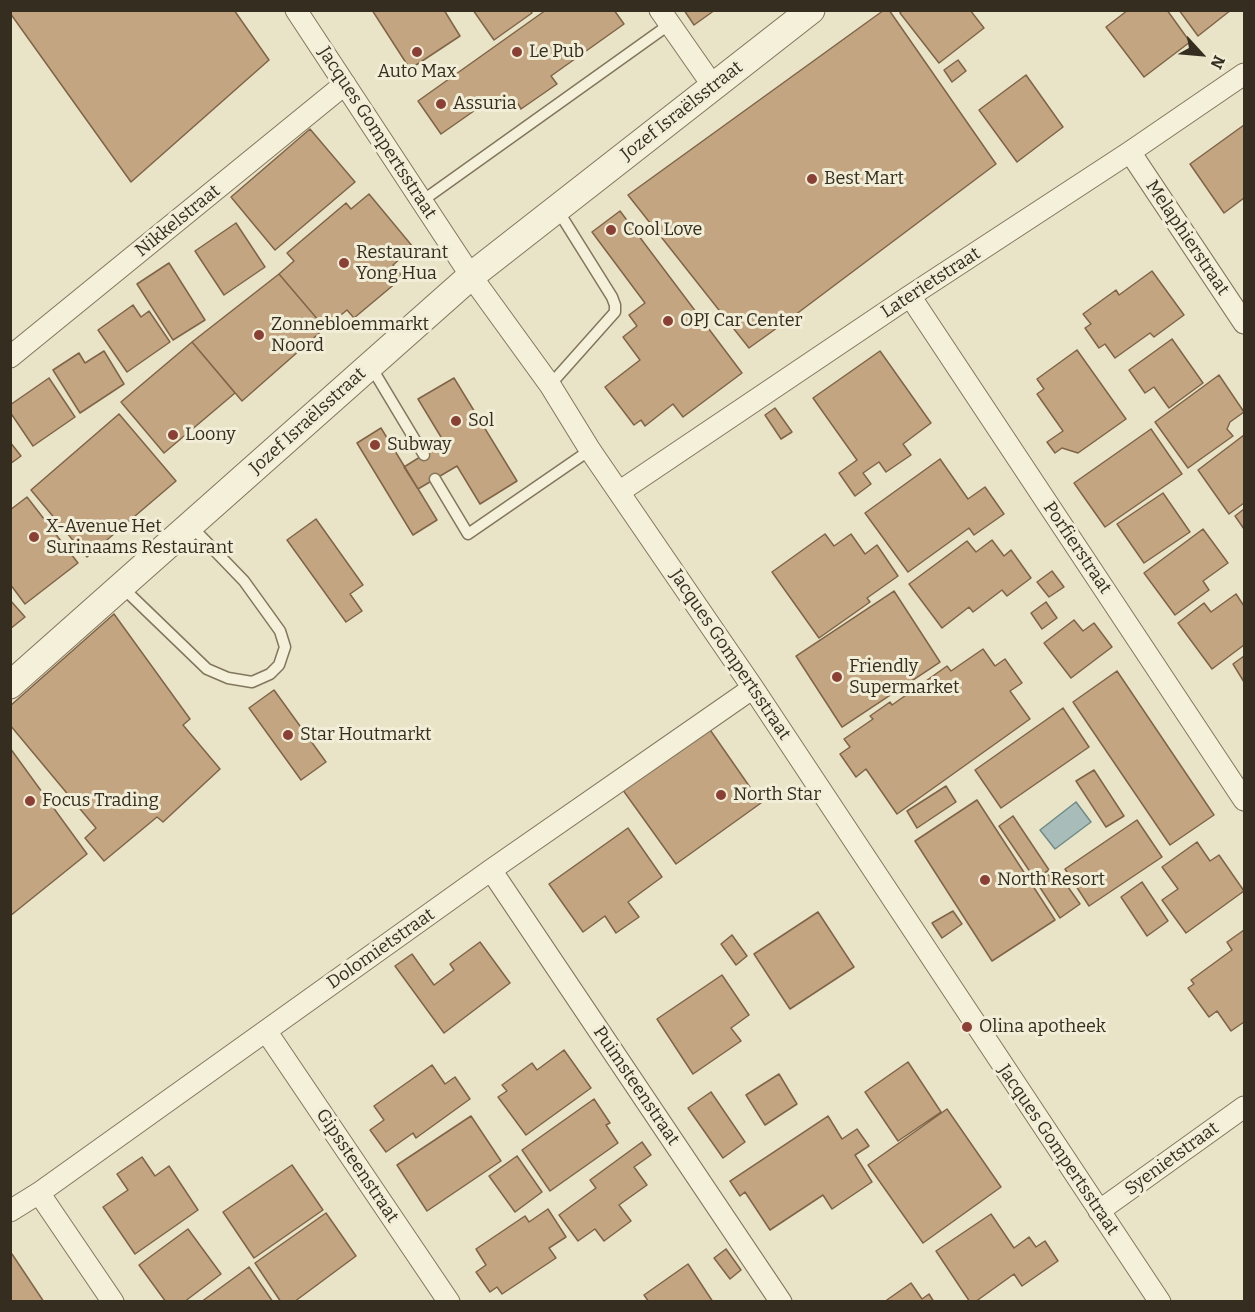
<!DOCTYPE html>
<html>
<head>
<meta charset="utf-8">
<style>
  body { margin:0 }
  #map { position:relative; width:1255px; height:1312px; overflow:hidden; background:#e9e3c7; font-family:Bitter,serif }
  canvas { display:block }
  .frame { position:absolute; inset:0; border:12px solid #352d20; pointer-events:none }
  .north { position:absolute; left:1171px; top:24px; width:60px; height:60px; -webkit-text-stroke:4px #f1edd6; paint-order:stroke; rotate:116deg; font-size:16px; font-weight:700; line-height:24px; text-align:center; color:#352d20 }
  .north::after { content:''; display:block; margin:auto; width:21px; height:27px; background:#352d20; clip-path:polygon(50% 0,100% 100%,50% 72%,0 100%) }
</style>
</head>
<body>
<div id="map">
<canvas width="1255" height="1312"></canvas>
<div class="frame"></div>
<div class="north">N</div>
</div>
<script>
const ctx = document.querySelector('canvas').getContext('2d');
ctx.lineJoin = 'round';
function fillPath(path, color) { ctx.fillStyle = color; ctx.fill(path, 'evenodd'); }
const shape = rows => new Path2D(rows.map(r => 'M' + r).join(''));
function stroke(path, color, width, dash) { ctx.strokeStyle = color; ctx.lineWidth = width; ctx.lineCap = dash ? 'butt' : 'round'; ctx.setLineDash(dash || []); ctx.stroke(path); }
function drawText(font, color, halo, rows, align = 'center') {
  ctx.font = font + ' Bitter,serif'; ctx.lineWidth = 6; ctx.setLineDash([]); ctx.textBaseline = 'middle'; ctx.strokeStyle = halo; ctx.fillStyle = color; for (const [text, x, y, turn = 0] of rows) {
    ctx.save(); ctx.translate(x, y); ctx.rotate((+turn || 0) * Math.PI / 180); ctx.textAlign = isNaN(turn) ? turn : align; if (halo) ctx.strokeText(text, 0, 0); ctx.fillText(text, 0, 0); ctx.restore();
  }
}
const water = shape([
  [1076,802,1091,822,1055,849,1040,830,1076,802]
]);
fillPath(water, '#a8bdba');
stroke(water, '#6f8b87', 1.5);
const building = shape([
  [10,10,234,10,269,60,131,182,10,13,10,10],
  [372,10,444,10,460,36,410,69,372,10],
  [473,10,530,10,532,13,494,40,473,10],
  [546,10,614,10,624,24,551,76,557,84,521,109,515,99,499,110,491,99,441,134,418,101,546,10],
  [684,10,715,10,694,25,684,10],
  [884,10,889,10,996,164,795,315,749,348,628,195,884,10],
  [902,10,970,10,984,28,939,63,900,13,902,10],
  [1128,10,1167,10,1190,42,1144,77,1106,27,1128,10],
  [1179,10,1231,10,1198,36,1179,10],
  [958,60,966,71,952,82,944,70,958,60],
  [1026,75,1063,127,1017,162,979,110,1026,75],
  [1244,125,1244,198,1224,213,1190,164,1244,125],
  [310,129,355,182,275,250,231,197,310,129],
  [369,194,413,247,393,265,403,277,354,318,347,310,325,328,279,274,294,261,287,253,346,203,351,209,369,194],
  [620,211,742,373,683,417,673,404,645,426,641,420,634,425,605,387,640,360,623,337,637,326,629,315,645,303,592,232,620,211],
  [236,223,265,267,224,295,195,251,236,223],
  [169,263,205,320,173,340,137,284,169,263],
  [1152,271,1184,315,1154,337,1150,333,1115,358,1105,344,1099,348,1085,328,1091,324,1083,314,1116,290,1119,295,1152,271],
  [279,274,325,328,242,401,192,342,279,274],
  [133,305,141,317,149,311,170,342,127,372,98,330,133,305],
  [1172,339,1203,383,1169,408,1154,387,1145,393,1129,370,1172,339],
  [192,342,235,393,164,453,121,402,192,342],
  [1077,350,1126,419,1078,453,1062,448,1055,453,1047,442,1063,431,1037,394,1044,389,1037,379,1077,350],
  [104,351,124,384,80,413,53,370,79,353,85,363,104,351],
  [880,351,931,423,903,444,911,455,886,472,879,462,863,473,871,484,855,496,839,473,857,460,813,398,880,351],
  [1219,375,1244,412,1230,422,1227,429,1233,436,1188,468,1155,422,1219,375],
  [49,378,75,417,33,446,10,412,10,405,49,378],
  [454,378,517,481,480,504,457,466,418,489,404,467,444,442,418,399,454,378],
  [775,408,792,432,781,439,765,415,775,408],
  [119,414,176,481,87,557,31,490,119,414],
  [381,428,437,520,413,535,357,443,381,428],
  [1151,429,1182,474,1105,527,1074,483,1151,429],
  [1244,435,1244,503,1229,514,1198,470,1244,435],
  [10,442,21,456,10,464,10,442],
  [940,459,968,499,985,487,1004,514,974,535,969,528,908,572,865,513,940,459],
  [1163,493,1190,532,1144,563,1117,524,1163,493],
  [27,497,78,563,25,604,10,584,10,510,27,497],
  [1244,509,1244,529,1235,516,1244,509],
  [316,519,363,585,350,594,362,611,346,622,287,540,316,519],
  [1203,529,1228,563,1203,581,1209,590,1175,615,1144,573,1203,529],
  [825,534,834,546,851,534,865,554,877,545,898,576,867,598,870,602,819,638,772,572,825,534],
  [992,540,1004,556,1011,550,1031,578,1007,596,1002,590,973,612,969,607,942,628,909,584,967,541,976,552,992,540],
  [1052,571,1064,587,1049,597,1037,582,1052,571],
  [894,591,940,662,842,727,796,656,894,591],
  [1236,594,1244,606,1244,645,1212,669,1178,623,1204,603,1211,612,1236,594],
  [10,600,25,617,10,629,10,600],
  [1046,602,1057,618,1042,629,1031,613,1046,602],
  [114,614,190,719,183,725,220,769,163,822,157,817,104,861,85,838,96,828,10,725,10,706,114,614],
  [1074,620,1083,631,1094,623,1112,647,1071,678,1044,643,1074,620],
  [983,649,995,666,1005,659,1022,683,1010,691,1030,719,897,814,866,769,856,777,840,754,850,747,844,739,873,719,870,716,890,702,892,705,947,666,951,671,983,649],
  [1244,656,1244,682,1233,664,1244,656],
  [1117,671,1214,815,1170,845,1073,702,1117,671],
  [274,690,326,762,301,780,249,708,274,690],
  [1063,708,1089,747,1001,808,975,770,1063,708],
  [706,724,761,803,676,864,620,786,706,724],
  [10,748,87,854,10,916,10,748],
  [1094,770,1124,816,1106,827,1076,781,1094,770],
  [946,786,956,802,917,828,907,811,946,786],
  [977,800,1055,920,992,961,915,841,977,800],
  [1013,816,1049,870,1035,879,999,826,1013,816],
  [1137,820,1162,857,1089,906,1065,869,1137,820],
  [628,828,662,877,628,902,639,917,616,933,605,916,583,932,549,884,628,828],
  [1197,842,1210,861,1219,855,1244,891,1186,933,1162,900,1178,889,1162,867,1197,842],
  [1056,870,1080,904,1060,918,1037,883,1056,870],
  [1142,882,1168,921,1147,936,1121,897,1142,882],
  [953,911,962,924,942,938,932,923,953,911],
  [818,912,854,967,790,1009,754,954,818,912],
  [1244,930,1244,1022,1231,1031,1217,1011,1209,1017,1188,988,1194,984,1191,980,1232,950,1227,942,1244,930],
  [732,935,747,956,736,965,721,944,732,935],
  [480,942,510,983,444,1033,395,966,412,954,434,985,454,970,450,964,480,942],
  [722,975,749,1015,731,1028,741,1041,693,1074,657,1019,722,975],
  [564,1050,591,1088,526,1135,498,1097,507,1091,502,1085,532,1063,537,1070,564,1050],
  [908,1062,941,1112,898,1141,865,1092,908,1062],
  [432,1065,445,1084,455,1077,470,1099,416,1138,413,1133,386,1152,370,1130,384,1120,374,1106,432,1065],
  [779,1074,797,1104,765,1125,746,1095,779,1074],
  [711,1092,745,1142,723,1158,688,1108,711,1092],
  [594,1099,610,1123,606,1125,618,1143,550,1191,522,1150,594,1099],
  [947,1109,1001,1187,923,1243,868,1165,947,1109],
  [471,1116,501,1161,427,1211,397,1165,471,1116],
  [828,1116,842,1139,857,1129,869,1146,855,1155,872,1182,832,1209,823,1195,770,1230,745,1192,740,1196,730,1181,828,1116],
  [642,1142,651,1155,634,1167,647,1185,619,1205,631,1221,604,1241,595,1229,578,1241,559,1215,596,1188,590,1180,642,1142],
  [517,1156,542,1192,515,1212,489,1176,517,1156],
  [142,1157,155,1176,169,1166,198,1210,135,1254,103,1207,128,1190,117,1174,142,1157],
  [292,1165,323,1210,254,1258,223,1212,292,1165],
  [548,1209,566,1237,549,1248,556,1258,502,1294,497,1287,490,1292,476,1272,486,1265,476,1249,525,1216,529,1222,548,1209],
  [326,1213,356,1256,294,1302,281,1302,255,1263,326,1213],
  [991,1214,1014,1248,1029,1237,1036,1247,1045,1241,1058,1261,1022,1286,1014,1274,975,1302,970,1302,936,1251,991,1214],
  [188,1229,221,1274,184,1302,166,1302,139,1265,188,1229],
  [726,1249,741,1270,730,1279,714,1258,726,1249],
  [10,1254,12,1254,44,1302,10,1302,10,1254],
  [688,1264,713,1302,649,1302,644,1295,688,1264],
  [249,1267,273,1302,201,1302,249,1267],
  [911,1283,922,1299,929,1294,934,1302,884,1302,911,1283]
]);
fillPath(building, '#c3a581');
stroke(building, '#7f6447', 1.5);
const service = shape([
  [422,201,670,24],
  [370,365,424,455],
  [550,385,615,312,615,305,612,297,557,209],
  [435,479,468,534,590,450],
  [122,587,207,669,228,678,252,682,270,674,279,665,285,647,280,631,244,581,191,526]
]);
const minor = shape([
  [296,10,471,276,550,385,590,450,753,688,1160,1302],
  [660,10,713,86],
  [1130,152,1244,323],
  [910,296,1244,800],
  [10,357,345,84],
  [619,492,910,296,1130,152,1244,74],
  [491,870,781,1302],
  [266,1031,449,1302],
  [39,1193,113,1302],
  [10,1211,39,1193,491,870,753,688],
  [1099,1211,1244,1107]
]);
const tertiary = shape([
  [10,685,471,276,811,10]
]);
stroke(service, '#82765e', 13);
stroke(minor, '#82765e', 23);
stroke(tertiary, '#82765e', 29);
stroke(service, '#f5f0d9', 10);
stroke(minor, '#f5f0d9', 21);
stroke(tertiary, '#f5f0d9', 27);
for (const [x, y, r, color] of [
  [417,52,6,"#8a4035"],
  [517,52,6,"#8a4035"],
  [441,104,6,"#8a4035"],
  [812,179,6,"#8a4035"],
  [611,230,6,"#8a4035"],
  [344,263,6,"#8a4035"],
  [668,321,6,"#8a4035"],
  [259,335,6,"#8a4035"],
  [456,421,6,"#8a4035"],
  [173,435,6,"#8a4035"],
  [375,445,6,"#8a4035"],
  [34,537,6,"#8a4035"],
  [837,677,6,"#8a4035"],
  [288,735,6,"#8a4035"],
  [721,795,6,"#8a4035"],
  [30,801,6,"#8a4035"],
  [985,880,6,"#8a4035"],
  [967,1027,6,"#8a4035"]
]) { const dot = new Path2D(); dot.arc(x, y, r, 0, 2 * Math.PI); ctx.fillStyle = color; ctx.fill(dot); stroke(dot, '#f1edd6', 2); }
drawText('18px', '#352d20', '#f1edd6', [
  ["Le Pub",529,52],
  ["Auto Max",417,72,"center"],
  ["Assuria",453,104],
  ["Best Mart",824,179],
  ["Cool Love",623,230],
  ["Restaurant",356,253],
  ["Yong Hua",356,274],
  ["OPJ Car Center",680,321],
  ["Zonnebloemmarkt",271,325],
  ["Noord",271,346],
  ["Sol",468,421],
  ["Loony",185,435],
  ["Subway",387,445],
  ["X-Avenue Het",46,527],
  ["Surinaams Restaurant",46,548],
  ["Friendly",849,667],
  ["Supermarket",849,688],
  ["Star Houtmarkt",300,735],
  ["North Star",733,795],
  ["Focus Trading",42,801],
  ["North Resort",997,880],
  ["Olina apotheek",979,1027]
], 'left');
drawText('18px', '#352d20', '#f1edd6', [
  ["Jozef Israëlsstraat",682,111,-38],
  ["Jacques Gompertsstraat",377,133,57],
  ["Nikkelstraat",178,221,-39],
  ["Melaphierstraat",1187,238,56],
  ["Laterietstraat",931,283,-33],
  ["Jozef Israëlsstraat",308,421,-42],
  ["Porfierstraat",1077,548,56],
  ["Jacques Gompertsstraat",730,655,56],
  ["Dolomietstraat",381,949,-35],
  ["Puimsteenstraat",636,1086,56],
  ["Jacques Gompertsstraat",1058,1150,56],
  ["Syenietstraat",1172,1159,-36],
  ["Gipssteenstraat",357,1166,56]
]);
</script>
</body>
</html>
